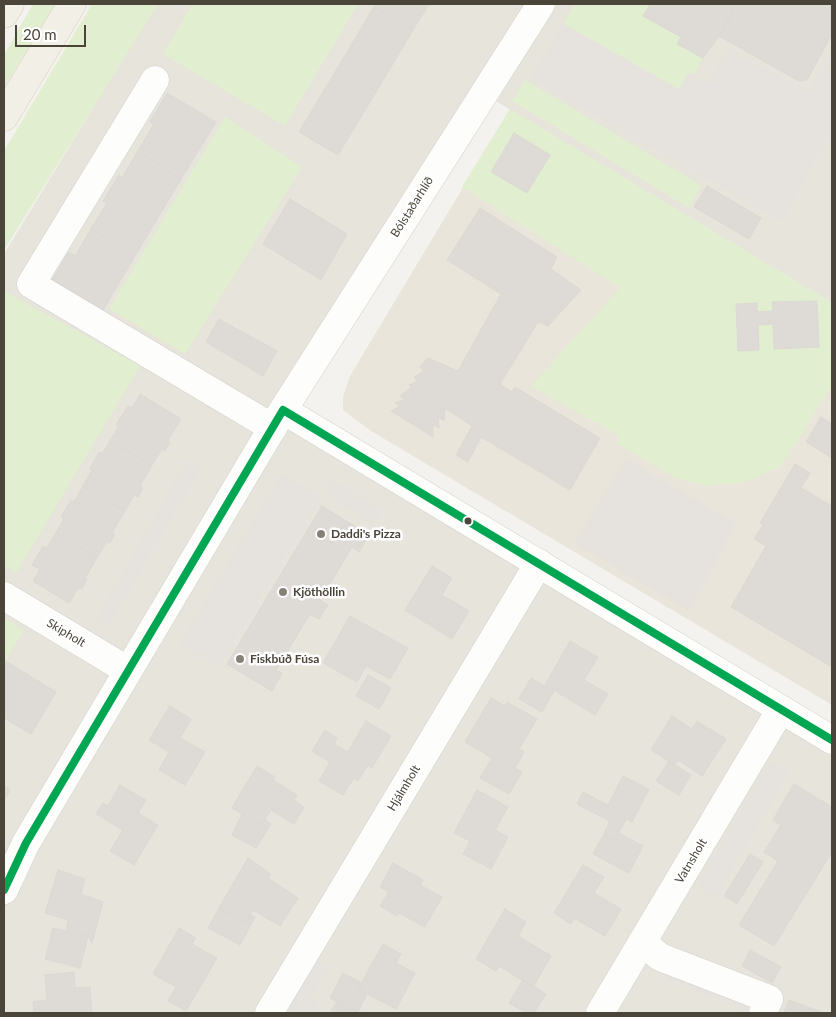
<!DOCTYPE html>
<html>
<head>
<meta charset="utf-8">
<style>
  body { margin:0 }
  #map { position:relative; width:836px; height:1017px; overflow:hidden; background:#f4f2ee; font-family:Lato,sans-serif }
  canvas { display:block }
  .frame { position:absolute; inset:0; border:5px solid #4b4439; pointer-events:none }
  .scale { position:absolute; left:15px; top:25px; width:71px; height:22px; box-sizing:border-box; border:2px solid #4b4439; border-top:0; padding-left:6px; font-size:15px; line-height:18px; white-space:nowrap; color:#4b4439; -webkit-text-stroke:4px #fff; paint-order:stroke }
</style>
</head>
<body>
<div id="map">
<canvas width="836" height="1017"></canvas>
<div class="frame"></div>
<div class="scale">20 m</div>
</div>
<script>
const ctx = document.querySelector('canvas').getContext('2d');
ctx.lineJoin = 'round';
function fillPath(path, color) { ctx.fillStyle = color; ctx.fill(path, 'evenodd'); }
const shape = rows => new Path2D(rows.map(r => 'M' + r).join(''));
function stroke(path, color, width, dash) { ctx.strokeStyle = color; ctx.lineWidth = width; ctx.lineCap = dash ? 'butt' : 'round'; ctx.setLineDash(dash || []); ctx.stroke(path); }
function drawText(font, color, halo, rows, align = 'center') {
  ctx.font = font + ' Lato,sans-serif'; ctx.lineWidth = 5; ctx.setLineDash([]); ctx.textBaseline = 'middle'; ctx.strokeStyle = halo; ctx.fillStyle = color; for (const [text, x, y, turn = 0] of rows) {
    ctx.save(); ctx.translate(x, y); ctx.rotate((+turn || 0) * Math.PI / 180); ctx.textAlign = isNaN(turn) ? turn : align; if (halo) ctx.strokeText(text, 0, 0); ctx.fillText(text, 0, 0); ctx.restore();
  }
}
fillPath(shape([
  [156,4,832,4,832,303,489,97,287,407,832,737,832,1013,4,1013,4,254]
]), '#e7e4dc');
fillPath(shape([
  [510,109,832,303,832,705,371,431,343,410,343,396,350,376]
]), '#eae5da');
fillPath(shape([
  [33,4,55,4,4,88,4,55],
  [92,4,158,4,4,250,4,151],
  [192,4,358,4,285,126,163,54],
  [575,4,650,4,643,16,681,37,677,44,703,58,694,75,689,73,679,90,563,24],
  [525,80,702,186,689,208,512,101],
  [510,109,832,303,832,386,781,466,746,482,705,486,676,478,618,444,619,436,531,386,620,288,462,187],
  [225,117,302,167,185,354,109,309],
  [4,291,140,366,16,573,4,565],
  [4,618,24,630,4,663]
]), '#e1eecf');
fillPath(shape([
  [563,24,679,89,689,72,709,84,729,48,808,93,832,50,832,131,781,221,531,79],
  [189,458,201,467,108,627,97,619],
  [626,459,736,523,689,611,574,543],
  [282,474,321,497,218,667,180,644],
  [333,480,382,510,373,524,325,493],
  [771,762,789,772,715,898,697,887],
  [308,956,328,968,310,999,319,1003,313,1013,275,1013],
  [673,964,753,997,747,1011,667,979]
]), '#e6e3df');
const building = shape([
  [376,4,429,4,413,30,374,7,376,4],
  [650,4,737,4,719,36,703,58,677,44,681,37,643,16,650,4],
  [737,4,832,4,832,34,807,80,799,81,719,36,737,4],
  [374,7,413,30,376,92,337,69,374,7],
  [337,69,376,92,338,155,299,132,337,69],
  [167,93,216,122,181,179,138,151,154,124,150,122,167,93],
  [514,133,550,155,527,193,491,172,514,133],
  [138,151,181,179,135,256,91,229,107,203,103,201,119,175,122,178,138,151],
  [707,186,761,218,749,239,694,207,707,186],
  [290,199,347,234,321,280,263,244,290,199],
  [480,208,557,257,551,269,581,290,548,326,538,322,500,384,512,392,515,387,600,438,570,490,481,437,468,462,456,455,472,426,445,408,444,421,438,417,439,428,433,425,433,437,391,411,400,406,395,403,406,399,400,396,412,387,409,385,418,381,414,377,424,371,420,367,428,358,458,371,501,294,447,260,480,208],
  [91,229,135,256,103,310,52,280,69,252,75,256,91,229],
  [817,301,819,347,774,349,773,324,758,325,759,350,738,351,736,304,757,303,757,312,773,311,772,302,817,301],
  [219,319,277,351,263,376,206,342,219,319],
  [140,394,181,419,168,440,170,442,165,451,162,449,152,465,110,441,119,426,116,425,128,406,132,408,140,394],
  [821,417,832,424,832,458,806,442,821,417],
  [110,441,152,465,140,486,143,488,138,497,134,495,125,511,83,486,92,470,90,469,99,452,102,454,110,441],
  [795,464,810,473,801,488,832,506,832,667,731,607,766,546,754,539,763,525,760,523,795,464],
  [83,486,125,511,112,532,115,534,110,543,107,541,97,558,56,533,64,519,61,517,71,500,74,502,83,486],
  [322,506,369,535,359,552,352,547,320,600,328,605,319,619,310,614,276,670,282,673,272,691,227,664,322,506],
  [56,533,97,558,85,578,87,579,82,589,79,587,69,603,33,581,40,569,32,565,43,546,47,548,56,533],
  [432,566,452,578,442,595,469,611,452,639,405,610,432,566],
  [350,616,408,648,390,679,366,666,357,682,323,663,350,616],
  [570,641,598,657,584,680,608,694,595,715,545,685,570,641],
  [4,660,56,692,31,734,4,718,4,660],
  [368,675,391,688,379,709,356,696,368,675],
  [531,678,554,691,542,712,519,699,531,678],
  [491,698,505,706,507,702,537,719,519,749,524,752,515,768,522,772,509,794,480,778,492,758,465,742,491,698],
  [170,706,191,719,180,738,205,752,185,785,159,770,169,752,149,740,170,706],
  [672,716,692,729,697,721,726,739,702,776,678,760,675,765,651,750,672,716],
  [366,721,391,736,372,768,368,765,358,781,354,778,343,795,319,781,330,762,312,751,325,730,337,738,334,744,348,752,366,721],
  [669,761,691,775,679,795,656,781,669,761],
  [257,766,275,777,273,780,297,795,294,800,304,807,294,824,271,810,261,825,232,808,257,766],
  [623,776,649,789,632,822,626,819,615,840,604,834,610,821,577,804,583,792,608,805,623,776],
  [794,784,832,807,832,852,774,946,739,925,778,861,764,852,781,825,773,820,794,784],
  [120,785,146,800,138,813,158,825,134,865,110,851,123,830,96,814,103,803,108,806,120,785],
  [4,786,10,790,4,801,4,786],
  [477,790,508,807,495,830,508,837,491,869,463,854,470,841,454,833,477,790],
  [242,814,261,825,265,819,271,824,256,848,232,835,242,814],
  [619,833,643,846,629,873,593,854,604,834,615,840,619,833],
  [750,854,763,862,737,904,724,896,750,854],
  [248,858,271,874,268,878,298,898,280,926,253,910,245,922,219,908,248,858],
  [393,863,423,880,420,885,442,897,425,927,399,913,397,916,380,906,389,892,380,887,393,863],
  [583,865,604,877,594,893,621,909,605,936,574,918,571,924,554,913,583,865],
  [58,870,85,879,81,894,103,902,92,943,88,936,66,931,68,920,45,913,58,870],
  [219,908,245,922,250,914,255,917,240,945,208,928,219,908],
  [505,909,526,922,518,936,551,956,533,987,499,966,496,971,476,959,505,909],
  [53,928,88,936,80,968,45,959,53,928],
  [179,928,196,938,192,944,217,958,186,1011,168,1001,176,987,153,974,179,928],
  [383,944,401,954,396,963,415,973,396,1009,358,989,383,944],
  [750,950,781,967,772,983,742,966,750,950],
  [74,972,75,988,90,987,92,1013,34,1013,33,1002,47,1000,45,975,74,972],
  [343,973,362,983,358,989,367,994,358,1012,330,998,343,973],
  [523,980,546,994,534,1013,527,1013,509,1003,523,980],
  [789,1000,824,1013,784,1013,789,1000],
  [337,1001,358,1012,357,1013,330,1013,337,1001]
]);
fillPath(building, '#dedbd6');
stroke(building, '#dcd9d4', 1);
const minor = shape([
  [155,80,31,284,273,428],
  [283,410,832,740],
  [4,596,127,670],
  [4,890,26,843,283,410,541,4],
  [642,942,660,957,769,999,763,1013],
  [269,1013,539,563],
  [600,1013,781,709]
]);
const major = shape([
  [4,14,10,4],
  [4,117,72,4]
]);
stroke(minor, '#d2d0cb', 29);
stroke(major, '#d6cebb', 29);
stroke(minor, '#fdfdfc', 28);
stroke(major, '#f2efe6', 28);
stroke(shape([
  [283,410,832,740],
  [4,890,26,843,283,410]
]), '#00a651', 8);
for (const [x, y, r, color] of [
  [468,521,4.5,"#4b4439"],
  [321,534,5,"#868178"],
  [283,592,5,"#868178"],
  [240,659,5,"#868178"]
]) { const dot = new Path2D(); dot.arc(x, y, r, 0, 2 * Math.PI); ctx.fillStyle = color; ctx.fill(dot); stroke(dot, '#fff', 2); }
drawText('12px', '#4b4439', '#fff', [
  ["Bólstaðarhlíð",412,207,-58],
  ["Skipholt",66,633,31],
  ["Hjálmholt",404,788,-59],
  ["Vatnsholt",691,861,-59]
]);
drawText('bold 12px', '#4b4439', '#fff', [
  ["Daddi's Pizza",331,534],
  ["Kjöthöllin",293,592],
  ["Fiskbúð Fúsa",250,659]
], 'left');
</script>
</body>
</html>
